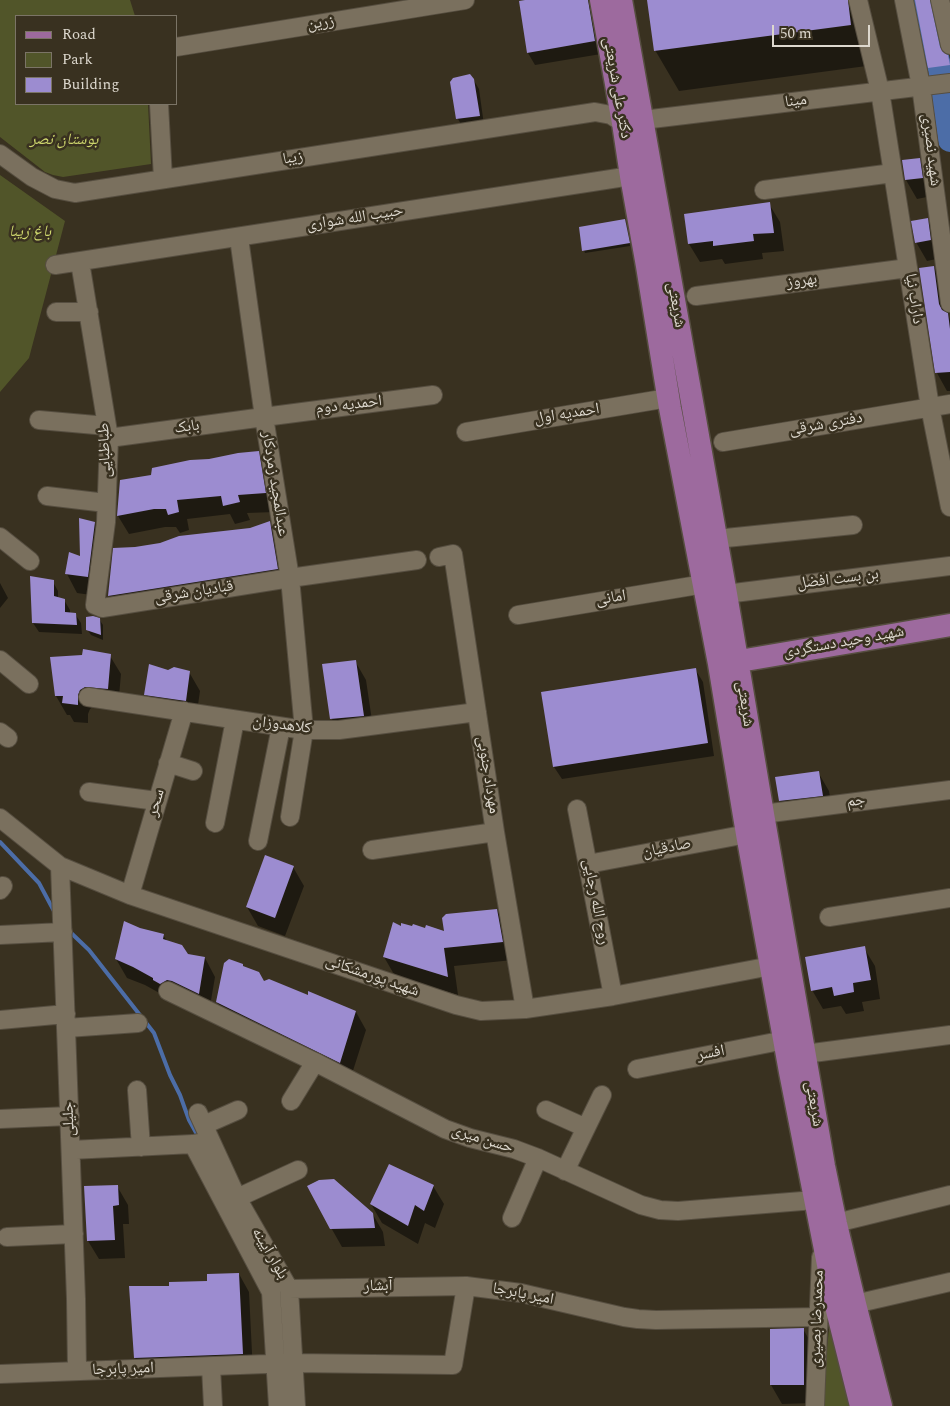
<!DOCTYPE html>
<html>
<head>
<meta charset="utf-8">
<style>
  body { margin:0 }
  #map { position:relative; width:950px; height:1406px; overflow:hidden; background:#393120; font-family:Spectral,serif }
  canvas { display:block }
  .legend { position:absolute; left:15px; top:15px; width:162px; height:90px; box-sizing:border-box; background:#393120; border:1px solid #7b7466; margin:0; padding:6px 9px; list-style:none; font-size:15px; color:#ddd8ce }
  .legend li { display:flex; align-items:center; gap:10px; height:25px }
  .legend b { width:25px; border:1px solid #7b7466 }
  .scale { position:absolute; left:772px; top:25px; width:98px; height:22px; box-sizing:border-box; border:2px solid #ddd8ce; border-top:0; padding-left:6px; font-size:15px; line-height:18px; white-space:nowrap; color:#ddd8ce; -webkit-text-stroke:4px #393120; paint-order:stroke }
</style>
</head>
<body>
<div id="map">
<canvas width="950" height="1406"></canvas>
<ul class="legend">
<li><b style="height:6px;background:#9d6a9e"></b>Road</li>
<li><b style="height:14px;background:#515529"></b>Park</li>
<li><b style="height:14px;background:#9c8cd0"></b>Building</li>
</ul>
<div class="scale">50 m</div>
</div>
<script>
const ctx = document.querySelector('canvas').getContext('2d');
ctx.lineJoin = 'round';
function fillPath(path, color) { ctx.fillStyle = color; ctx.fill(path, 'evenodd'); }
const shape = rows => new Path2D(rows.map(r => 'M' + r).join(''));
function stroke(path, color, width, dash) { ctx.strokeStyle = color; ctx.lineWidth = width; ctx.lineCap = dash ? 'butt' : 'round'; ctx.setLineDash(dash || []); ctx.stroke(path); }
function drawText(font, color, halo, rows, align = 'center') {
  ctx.font = font + ' Spectral,"Noto Naskh Arabic",serif'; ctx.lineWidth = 5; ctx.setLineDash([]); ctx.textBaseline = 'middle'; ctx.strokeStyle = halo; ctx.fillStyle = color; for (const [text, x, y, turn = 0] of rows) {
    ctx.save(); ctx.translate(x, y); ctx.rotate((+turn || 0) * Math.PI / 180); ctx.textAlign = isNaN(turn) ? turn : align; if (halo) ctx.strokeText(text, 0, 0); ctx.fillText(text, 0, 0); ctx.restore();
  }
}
fillPath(shape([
  [0,0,130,0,135,16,16,16,16,104,148,104,151,164,63,177,53,175,45,172,0,137],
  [0,175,65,221,29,358,0,392],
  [830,1319,853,1406,824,1406,823,1388]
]), '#515529');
fillPath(shape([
  [533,0,591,0,601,54,535,65,528,53],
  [648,0,861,0,874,65,679,91,655,50],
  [915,0,940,0,936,16,945,55,950,57,950,79,937,80,929,67],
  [473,79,479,89,484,125,463,128,458,119,452,82],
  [919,159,930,177,932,196,917,199,906,180,903,161],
  [769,204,780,222,784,251,762,253,763,259,725,264,722,259,700,262,689,244],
  [927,219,938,238,941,258,927,261,916,242],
  [625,220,630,246,585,253,584,250],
  [934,267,944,286,949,317,950,320,950,391,947,391,937,373],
  [258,453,269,471,275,512,247,513,250,520,235,524,230,514,187,519,189,530,180,533,176,527,165,527,129,534,118,516,152,476],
  [95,523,105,542,98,596,77,593,67,574,81,557],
  [269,523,280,541,288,588,120,614,109,596,114,549,135,548,250,529],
  [53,582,58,591,58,599,64,600,70,610,70,614,75,614,81,623,82,634,39,632,33,623],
  [0,583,8,598,0,608],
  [99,619,103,625,103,640,91,635,87,629],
  [110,656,121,674,118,707,94,706,90,709,88,714,88,723,74,722,70,715,67,715,56,696],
  [355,661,366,680,374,734,342,738,332,719,323,665],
  [695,669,703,682,714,756,562,779,554,767,543,693],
  [168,672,189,672,200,691,196,719,156,713,146,695],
  [818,772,829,791,833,814,791,819,780,801],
  [293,867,304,886,285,936,258,926,247,907],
  [497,910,507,929,513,960,454,966,458,995,395,976,384,957,402,927,445,933],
  [140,929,163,935,167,941,187,955,205,958,215,977,209,1012,163,995,145,985,127,978,116,959],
  [864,948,875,966,880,999,862,1002,864,1011,846,1014,841,1006,823,1009,812,990],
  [244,968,263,983,356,1012,366,1030,350,1080,228,1021,217,1002],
  [117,1186,128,1205,129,1224,123,1224,125,1258,99,1259,88,1241],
  [433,1186,444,1204,435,1228,425,1223,418,1244,382,1223,371,1204],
  [308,1187,372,1213,383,1232,385,1246,342,1247],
  [239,1274,249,1292,253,1373,146,1376,135,1358,170,1287,208,1282],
  [803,1329,814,1348,814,1403,782,1404,771,1385]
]), '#0007');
stroke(shape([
  [0,842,39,883,55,913],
  [68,930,89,950,154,1033,170,1075,180,1095,189,1120,199,1138]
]), '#4c6da7', 4);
stroke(shape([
  [923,0,940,69,950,140]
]), '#4c6da7', 24);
fillPath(shape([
  [525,0,588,0,595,41,527,53,519,1],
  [647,0,848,0,851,25,654,51],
  [915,0,930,0,940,47,943,52,948,55,950,65,928,68],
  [470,74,474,79,480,116,456,119,450,82,453,78],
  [920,158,923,178,905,180,902,160],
  [770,202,774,233,753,234,754,241,713,246,713,241,688,244,684,214],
  [928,218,931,240,915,243,911,221],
  [625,219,630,243,582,251,579,227],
  [934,266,939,304,942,310,948,313,950,329,950,372,935,373,919,268],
  [259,451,266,493,238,495,240,502,223,506,221,496,177,500,179,512,168,515,166,509,154,509,117,516,120,480,151,475,152,468,190,460,209,459,238,453],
  [79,518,95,522,88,577,65,574,69,552,80,556],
  [270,521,278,569,108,596,113,548,135,547,160,543,179,536,250,528],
  [30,576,54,580,54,596,65,599,65,612,76,613,77,625,32,623],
  [93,616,100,618,101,635,86,630,86,617],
  [83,649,111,654,108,689,85,687,80,690,78,695,78,705,62,703,63,696,55,696,50,657,82,655],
  [356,660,364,716,330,719,322,664],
  [149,664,168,670,174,667,190,671,186,701,144,695],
  [696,668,708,743,553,767,541,692],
  [819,771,823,796,779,801,775,777],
  [265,855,294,866,275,918,246,907],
  [497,909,503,942,444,948,448,977,383,957,393,922,401,926,401,923,412,926,413,924,425,928,426,925,444,931,442,918,446,914],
  [124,921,140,928,164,934,163,939,182,945,188,954,205,957,199,994,172,981,167,980,160,984,153,980,153,978,133,967,115,959],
  [865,946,871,980,853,983,854,992,834,996,832,987,811,991,805,957],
  [229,959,243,964,243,966,259,972,264,981,269,979,308,995,308,991,356,1011,340,1063,216,1002,224,963],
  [389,1164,434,1185,424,1211,415,1205,408,1226,370,1204],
  [334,1179,373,1213,375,1228,330,1229,307,1186,319,1180],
  [118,1185,119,1205,113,1206,115,1240,87,1241,84,1186],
  [239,1273,243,1354,134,1358,129,1286,169,1286,169,1282,207,1281,207,1274],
  [804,1328,804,1385,770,1385,770,1329]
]), '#9c8cd0');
const minor = shape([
  [858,0,880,91,930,407,950,507],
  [904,0,921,86,950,303],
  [940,0,950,45],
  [176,47,465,0],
  [159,104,163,179],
  [643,120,950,83],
  [0,154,32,177,55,189,75,193,595,112,611,115,623,123],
  [764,190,893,173],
  [239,238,264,417,290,578,304,730,290,817],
  [80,262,109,438,106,522,95,605,102,608,290,578,417,560],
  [55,265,631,176],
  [696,296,908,268],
  [56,312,89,312],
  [39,420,107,426],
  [466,432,668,398],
  [109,438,264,417,433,395],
  [723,442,950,404],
  [47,496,106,503],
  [0,537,30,561],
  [716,539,853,525],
  [439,557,453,554,495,832,525,1009],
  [726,594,950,566],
  [518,615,704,584],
  [0,660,29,684],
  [88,697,304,730,339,730,477,712],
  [0,732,8,738],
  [168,763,193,771],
  [89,792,157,801],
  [577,809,613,996],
  [763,814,950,790],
  [0,818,60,866,130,895,456,1005,481,1011,525,1009,613,996,771,966],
  [215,823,235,720],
  [258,841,281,727],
  [372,850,495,832],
  [588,864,747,834],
  [60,866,76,1299,77,1371],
  [0,890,3,886],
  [130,895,184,711],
  [829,917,950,898],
  [0,935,63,932],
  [168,991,315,1062,445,1129,470,1138,514,1149,538,1158,641,1205,660,1210,678,1211,815,1200],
  [0,1020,66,1014],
  [67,1028,138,1023],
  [805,1054,950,1035],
  [637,1069,785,1040],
  [137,1090,141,1147],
  [291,1101,315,1062],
  [546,1110,586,1128],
  [198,1113,237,1198,289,1289,296,1406],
  [0,1119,70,1116],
  [204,1125,238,1110],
  [193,1144,271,1292,278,1406],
  [71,1150,193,1144,204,1142],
  [565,1171,602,1095],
  [237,1198,298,1170],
  [512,1218,538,1158],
  [824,1226,950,1195],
  [7,1237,74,1234],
  [289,1289,466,1286],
  [855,1304,950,1282],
  [211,1367,213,1406],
  [0,1374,293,1363,453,1365,466,1286,521,1293,624,1317,638,1319,656,1320,819,1317],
  [815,1406,821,1257]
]);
const major = shape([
  [601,0,623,123,631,176,647,266,670,408,719,664,747,834,790,1072,837,1310,861,1406],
  [621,0,726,594,763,814,824,1166,836,1224,855,1304,881,1406],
  [722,664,950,625]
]);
stroke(minor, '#564e40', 20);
stroke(major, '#564e40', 25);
stroke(minor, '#7a705e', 18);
stroke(major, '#9d6a9e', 22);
drawText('16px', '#ddd8ce', '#393120', [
  ["زرین",321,24,-9],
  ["دکتر علی شریعتی",616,88,80],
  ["مینا",796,102,-7],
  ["شهید نصیری",930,150,83],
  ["زیبا",293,159,-9],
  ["حبیب الله شواری",355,219,-9],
  ["بهروز",802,282,-8],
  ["داراب نیا",913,299,81],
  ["شریعتی",675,305,80],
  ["احمدیه دوم",349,406,-7],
  ["احمدیه اول",567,415,-9],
  ["دفتری شرقی",826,425,-10],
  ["بابک",187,428,-8],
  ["طباطبایی",106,450,-92],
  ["عبدالمجید زمردکار",274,484,81],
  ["بن بست افضل",838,580,-7],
  ["قبادیان شرقی",194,593,-9],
  ["امانی",611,599,-9],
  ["شهید وحید دستگردی",844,643,-10],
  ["شریعتی",744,704,81],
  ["کلاهدوزان",282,726,7],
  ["مهرداد جنوبی",487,775,81],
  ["جم",856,802,-7],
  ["سحر",157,803,-74],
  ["صادقیان",667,849,-11],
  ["روح الله رجایی",595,902,79],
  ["شهید پورمشکانی",372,977,19],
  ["افسر",711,1054,-11],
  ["شریعتی",813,1104,80],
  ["جلیلی",70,1119,-92],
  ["حسن میری",482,1140,17],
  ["بلوار آیینه",269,1254,60],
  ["آبشار",378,1287,-1],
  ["امیر پابرجا",523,1295,11],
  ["محمدرضا بصیری",818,1319,-88],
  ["امیر پابرجا",123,1370,-2]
]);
drawText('italic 16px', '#ced76d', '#393120', [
  ["بوستان نصر",64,141],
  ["باغ زیبا",30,233]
]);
</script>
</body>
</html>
